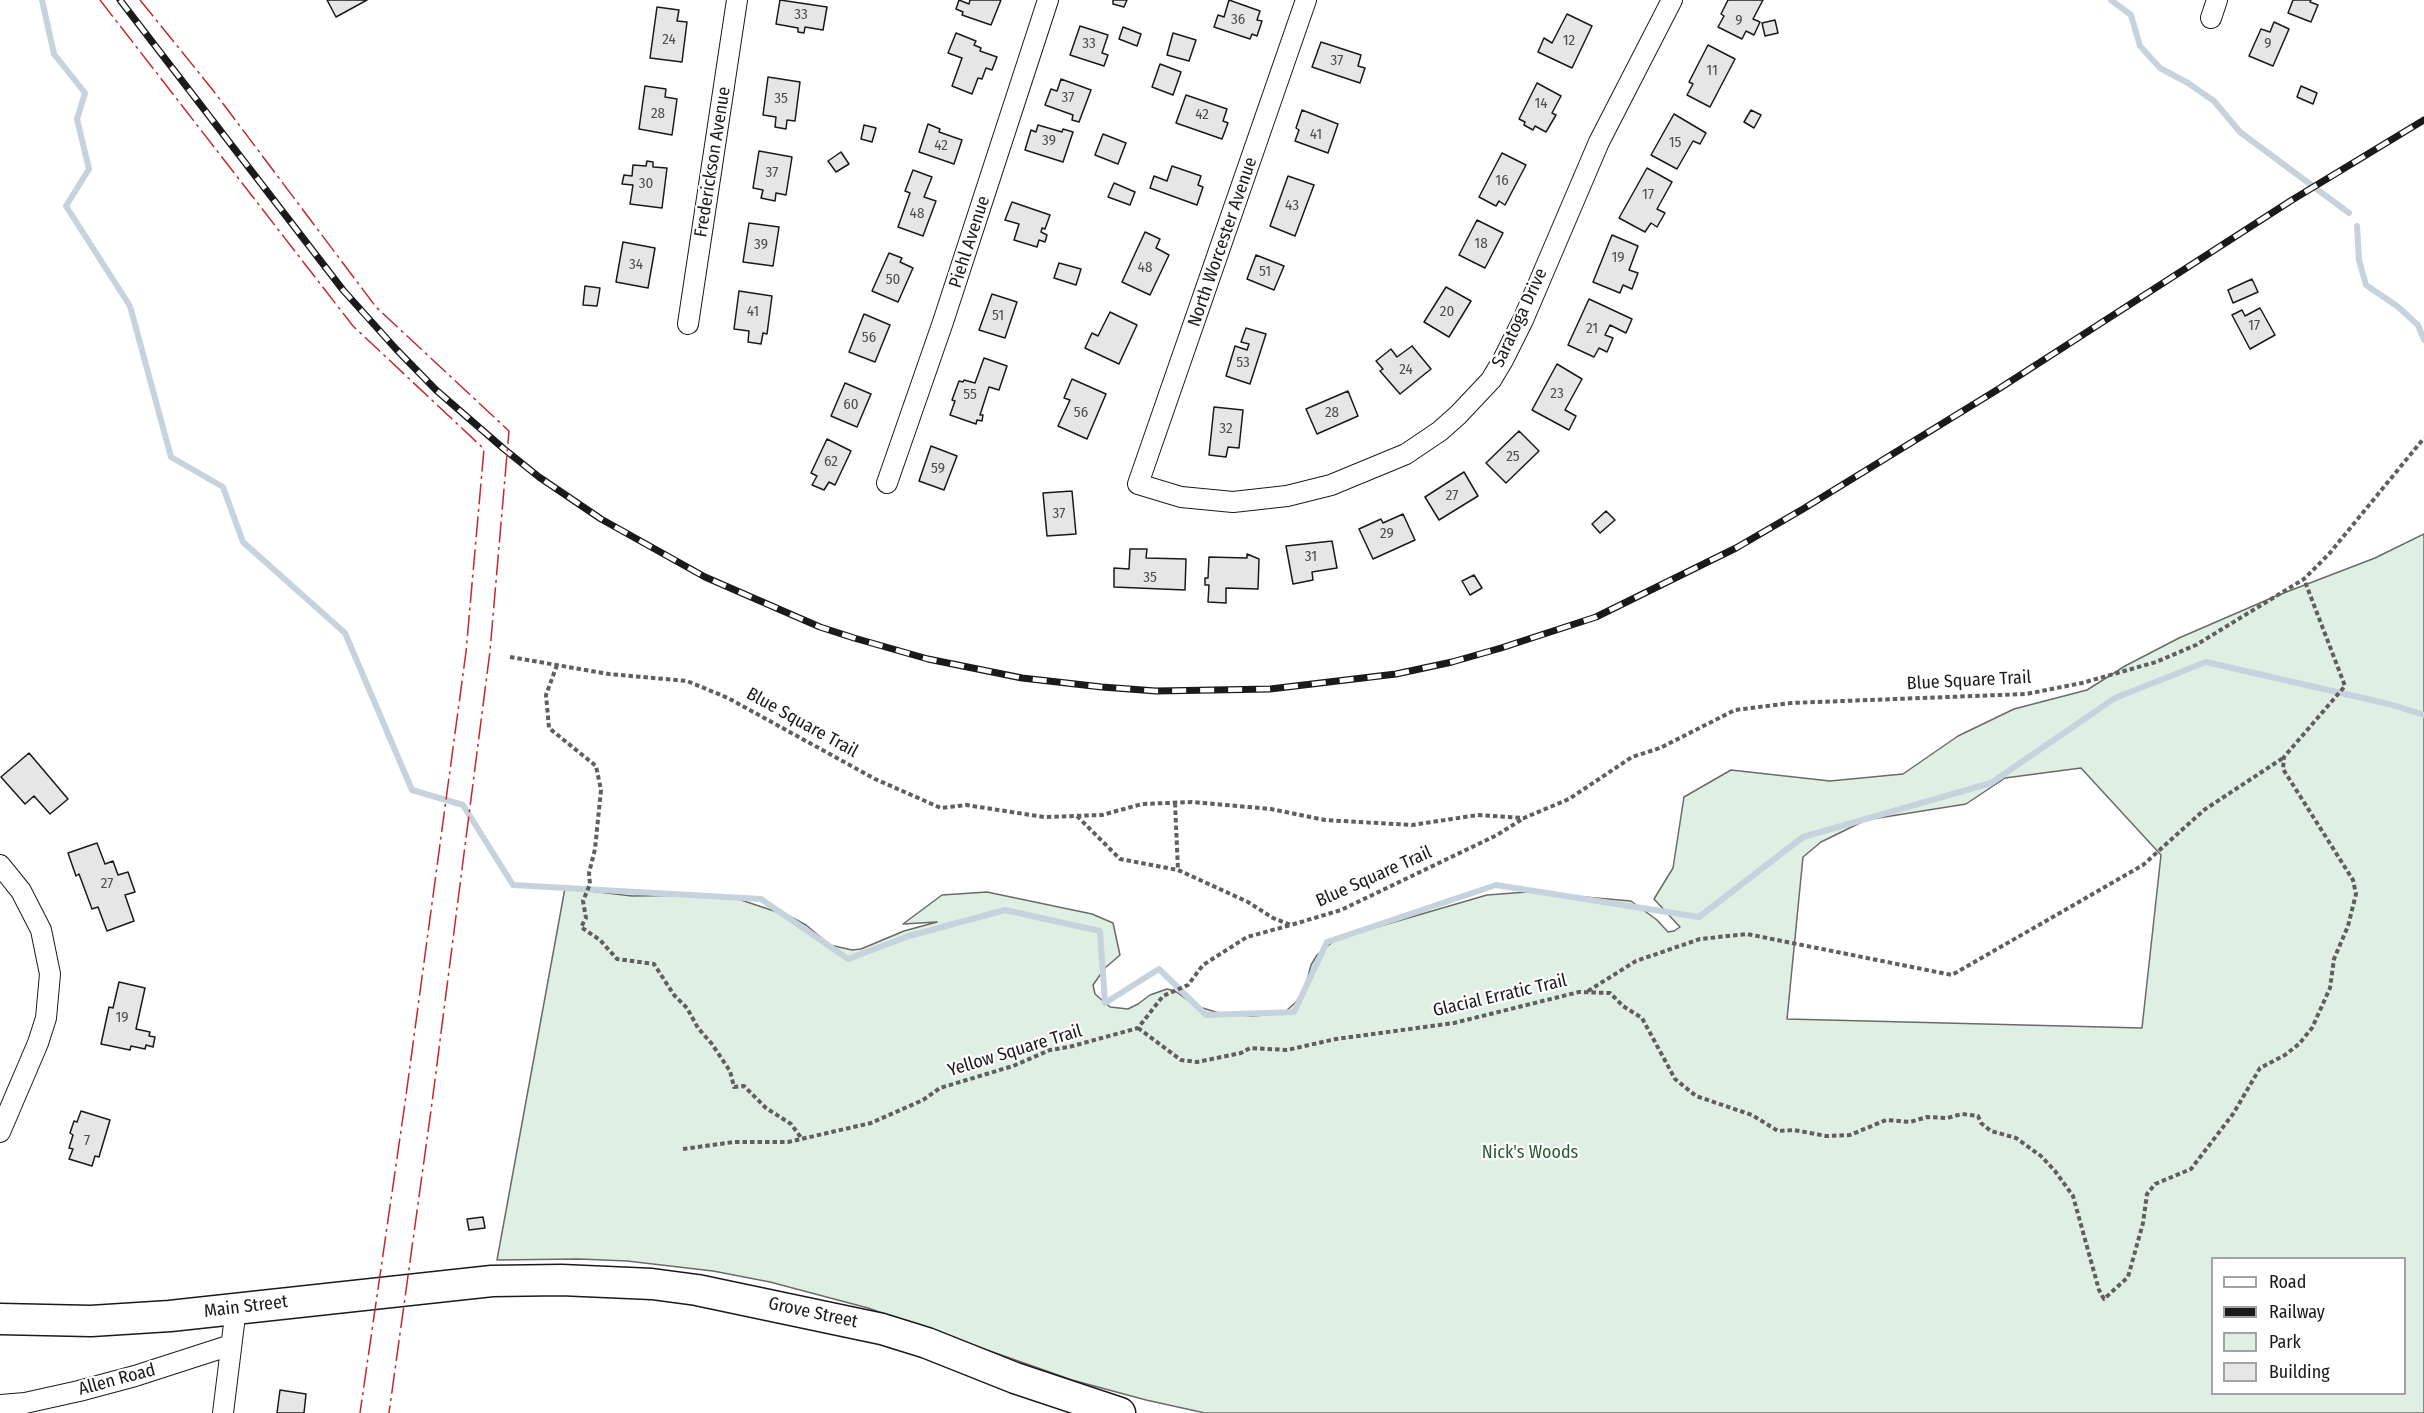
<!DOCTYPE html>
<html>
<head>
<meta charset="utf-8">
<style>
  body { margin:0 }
  #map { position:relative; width:2424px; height:1413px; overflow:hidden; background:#fff; font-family:"Fira Sans Condensed",sans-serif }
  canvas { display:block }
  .legend { position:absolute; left:2211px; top:1257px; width:195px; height:138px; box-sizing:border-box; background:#fff; border:2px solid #a3a3a3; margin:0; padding:8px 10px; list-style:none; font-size:18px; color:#1a1a1a }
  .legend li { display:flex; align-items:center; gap:12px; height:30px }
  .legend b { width:30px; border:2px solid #a3a3a3 }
</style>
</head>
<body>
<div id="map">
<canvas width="2424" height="1413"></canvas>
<ul class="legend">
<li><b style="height:8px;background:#fff"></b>Road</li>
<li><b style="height:8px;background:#1a1a1a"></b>Railway</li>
<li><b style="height:16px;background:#e0efe3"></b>Park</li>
<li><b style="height:16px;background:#e6e6e6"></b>Building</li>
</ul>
</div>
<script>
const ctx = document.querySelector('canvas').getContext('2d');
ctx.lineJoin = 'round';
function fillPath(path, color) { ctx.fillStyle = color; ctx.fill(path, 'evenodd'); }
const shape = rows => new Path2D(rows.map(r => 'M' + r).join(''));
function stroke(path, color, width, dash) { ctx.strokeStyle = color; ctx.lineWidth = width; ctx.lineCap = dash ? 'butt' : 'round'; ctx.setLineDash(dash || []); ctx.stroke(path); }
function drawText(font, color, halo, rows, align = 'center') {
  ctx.font = font + ' "Fira Sans Condensed",sans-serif'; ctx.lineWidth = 4.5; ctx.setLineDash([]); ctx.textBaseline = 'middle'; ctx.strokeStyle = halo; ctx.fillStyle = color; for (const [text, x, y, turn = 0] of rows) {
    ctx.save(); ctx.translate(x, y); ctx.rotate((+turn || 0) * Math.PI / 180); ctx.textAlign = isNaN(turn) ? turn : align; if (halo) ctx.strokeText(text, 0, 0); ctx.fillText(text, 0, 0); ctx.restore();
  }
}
const green = shape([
  [2424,534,2424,1413,1205,1413,1146,1400,1072,1380,868,1308,770,1282,713,1271,627,1261,579,1259,497,1260,565,888,632,896,711,895,735,898,789,916,806,925,830,945,852,950,861,949,904,931,937,922,903,924,942,895,987,892,1092,914,1113,923,1120,955,1105,968,1093,985,1095,994,1110,1007,1128,1009,1138,1004,1150,995,1167,989,1175,991,1196,1006,1219,1013,1252,1016,1276,1014,1286,1011,1296,1002,1305,988,1311,965,1317,955,1336,939,1487,895,1527,892,1631,901,1657,920,1668,932,1674,931,1680,927,1654,899,1673,868,1684,797,1731,770,1830,781,1903,774,1958,736,2014,709,2087,690,2125,666,2179,638,2276,596,2375,558,2424,534],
  [2081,768,2161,855,2142,1028,1787,1019,1803,857,1821,842,1866,820,1966,804,2005,778,2081,768],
  [2212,1258,2404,1258,2404,1394,2212,1394,2212,1258]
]);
fillPath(green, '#e0efe3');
stroke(green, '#6a6a6a', 1.5);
stroke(shape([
  [42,0,54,54,85,93,77,119,89,169,66,206,130,306,171,457,223,487,243,542,345,633,412,790,463,805,513,885,761,899,848,959,909,936,1005,910,1100,931,1105,1003,1159,969,1206,1015,1294,1012,1327,942,1496,885,1699,917,1803,837,1991,783,2115,698,2206,662,2389,704,2424,715],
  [2111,0,2131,15,2140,46,2160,68,2188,83,2214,101,2240,132,2349,213],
  [2357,226,2359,260,2366,285,2397,306,2418,325,2424,340]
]), '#c6d2dc', 6);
const building = shape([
  [327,0,367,0,336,17,327,0],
  [780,0,827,7,823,30,805,27,804,33,798,32,798,28,776,24,780,0],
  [959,0,969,4,970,0,1001,0,991,25,962,15,963,12,956,9,959,0],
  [1113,0,1127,0,1124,7,1113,4,1113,0],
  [1229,0,1260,11,1257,20,1262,21,1257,36,1252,34,1250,39,1214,27,1218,15,1224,17,1229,0],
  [1728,0,1763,0,1753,19,1760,22,1754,35,1746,31,1742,39,1718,27,1724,16,1721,14,1728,0],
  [2293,0,2311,0,2310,2,2318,5,2311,22,2288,13,2293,0],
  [657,7,679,10,677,21,687,22,682,62,650,58,657,7],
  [1567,14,1592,26,1572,68,1538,52,1544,38,1552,43,1567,14],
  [1775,20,1778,33,1765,36,1762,23,1775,20],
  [2274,22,2289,29,2273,66,2249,56,2261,29,2270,32,2274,22],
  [1080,26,1108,35,1102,53,1108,55,1104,66,1070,55,1080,26],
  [1123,27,1141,34,1137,46,1119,39,1123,27],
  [956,33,976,41,974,45,981,48,980,51,997,57,992,70,986,68,982,79,978,78,972,94,952,86,962,58,948,53,956,33],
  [1173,33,1196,40,1189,61,1167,55,1173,33],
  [1321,42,1361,55,1358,66,1365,68,1360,83,1312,67,1321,42],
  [1708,45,1735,59,1710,107,1687,95,1693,84,1689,82,1708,45],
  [1160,64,1181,72,1173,95,1152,87,1160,64],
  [768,77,800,82,795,121,787,120,786,129,775,127,776,117,763,115,768,77],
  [1061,79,1091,90,1079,122,1072,120,1073,115,1045,105,1051,89,1057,91,1061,79],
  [1537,83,1561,96,1552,113,1556,115,1546,132,1535,126,1533,130,1524,125,1525,122,1519,119,1537,83],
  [645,86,666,89,665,97,677,99,672,135,639,129,645,86],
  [2301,86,2317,93,2313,104,2297,97,2301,86],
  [1186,95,1227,109,1223,121,1228,123,1222,139,1176,123,1186,95],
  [1302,110,1338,124,1328,153,1295,141,1299,130,1296,128,1302,110],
  [1751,110,1761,115,1754,128,1744,122,1751,110],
  [1674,114,1706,133,1700,144,1693,141,1677,169,1651,155,1674,114],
  [928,124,940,129,939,132,962,140,954,164,919,152,928,124],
  [864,125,876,128,872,142,861,139,864,125],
  [1038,125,1062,132,1063,129,1073,132,1063,162,1025,150,1031,130,1036,132,1038,125],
  [1103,134,1126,143,1118,164,1095,155,1103,134],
  [759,151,792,157,786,195,776,193,775,201,761,198,763,190,753,188,759,151],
  [841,152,849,164,836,172,828,161,841,152],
  [1502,153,1526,165,1505,205,1499,201,1496,206,1479,197,1502,153],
  [647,161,653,162,653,167,667,168,662,208,630,204,633,185,622,184,624,175,632,176,633,165,646,166,647,161],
  [1172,166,1201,176,1198,185,1203,187,1197,205,1150,188,1154,176,1167,181,1172,166],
  [1647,168,1672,182,1657,209,1665,213,1657,227,1651,223,1645,232,1619,218,1647,168],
  [913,170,932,177,924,197,936,201,923,236,898,227,910,193,905,191,913,170],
  [1288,176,1314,185,1295,236,1270,226,1288,176],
  [1114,183,1135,192,1130,205,1108,197,1114,183],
  [1012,202,1050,215,1045,229,1042,228,1041,232,1047,235,1045,242,1039,240,1037,247,1014,240,1019,224,1005,220,1012,202],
  [1477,220,1503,233,1485,268,1459,255,1477,220],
  [749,223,779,227,773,266,743,262,749,223],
  [1145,232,1160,239,1156,248,1169,255,1150,295,1122,282,1145,232],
  [1612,235,1638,246,1629,270,1638,273,1632,289,1623,285,1620,293,1593,282,1612,235],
  [623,242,655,248,648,288,616,282,623,242],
  [889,253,902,258,900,262,913,268,898,302,872,291,889,253],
  [1256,255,1284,266,1274,290,1247,279,1256,255],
  [1059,263,1081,269,1076,285,1054,278,1059,263],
  [2252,279,2258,292,2233,303,2228,290,2252,279],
  [585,286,600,288,597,306,583,305,585,286],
  [1446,287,1471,301,1449,337,1424,322,1446,287],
  [739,291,772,296,767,334,763,333,761,344,748,342,749,331,734,329,739,291],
  [992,294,1017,302,1005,338,979,330,992,294],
  [1589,299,1632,319,1626,333,1610,325,1605,335,1613,338,1607,352,1599,348,1594,357,1568,345,1589,299],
  [2260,308,2275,335,2250,349,2232,315,2242,310,2245,316,2260,308],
  [1110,312,1137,325,1119,364,1085,348,1092,333,1098,336,1110,312],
  [864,314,890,325,875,362,849,352,864,314],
  [1246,328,1266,334,1250,384,1226,376,1235,346,1247,350,1249,344,1241,342,1246,328],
  [1412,346,1431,369,1400,394,1380,371,1383,369,1376,361,1391,349,1397,357,1412,346],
  [984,358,1007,366,999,390,989,387,980,415,983,415,982,421,977,420,976,424,950,415,955,401,952,400,959,381,963,382,964,380,975,383,984,358],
  [1557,364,1582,379,1565,410,1576,416,1569,430,1532,410,1557,364],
  [1072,379,1106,394,1087,439,1058,426,1070,400,1064,398,1072,379],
  [845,383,871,394,857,427,831,416,845,383],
  [1348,391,1358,416,1317,434,1306,409,1348,391],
  [1214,407,1243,410,1239,448,1228,447,1226,457,1209,455,1214,407],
  [1519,431,1539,451,1506,483,1486,463,1519,431],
  [827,439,851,451,835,485,829,482,824,490,812,485,817,476,811,473,827,439],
  [931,446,957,456,944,490,919,481,931,446],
  [1464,472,1478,496,1439,520,1425,497,1464,472],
  [1072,491,1076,534,1047,536,1043,493,1072,491],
  [1606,511,1615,520,1600,533,1592,524,1606,511],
  [1403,514,1415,540,1373,559,1359,529,1381,519,1383,523,1403,514],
  [1332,541,1337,568,1312,572,1313,580,1293,584,1286,546,1332,541],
  [1130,549,1147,549,1146,558,1186,559,1185,590,1114,587,1114,568,1129,569,1130,549],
  [1247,554,1259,559,1258,589,1226,588,1226,603,1208,602,1209,585,1205,585,1205,578,1208,578,1209,557,1247,558,1247,554],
  [1474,575,1482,588,1470,595,1462,581,1474,575],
  [29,753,68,799,50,814,34,796,25,804,1,777,29,753],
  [97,843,105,864,113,861,118,875,128,872,135,892,125,895,134,921,107,931,98,907,92,909,79,874,76,876,68,853,97,843],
  [119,982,145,988,136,1029,150,1032,149,1036,155,1037,153,1047,146,1045,145,1049,131,1046,130,1050,101,1044,109,1007,113,1008,119,982],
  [81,1111,110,1120,99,1157,95,1156,92,1166,69,1159,73,1149,69,1148,73,1135,70,1133,74,1121,77,1122,81,1111],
  [483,1217,485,1228,469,1230,467,1219,483,1217],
  [280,1390,306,1394,304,1413,277,1413,280,1390]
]);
fillPath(building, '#e6e6e6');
stroke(building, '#1a1a1a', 1.5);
const minor = shape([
  [1306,0,1138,484,1181,497,1233,502,1287,496,1331,485,1406,454,1440,431,1458,415,1491,380,1503,360,1523,320,1599,142,1672,0],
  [2211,18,2217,0],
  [688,324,737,0],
  [887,483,943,322,1048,0],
  [0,865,21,891,41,930,50,974,46,1018,38,1043,0,1132],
  [0,1405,25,1403,79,1391,135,1376,231,1345],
  [223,1413,236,1308]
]);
const primary = shape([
  [0,1319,91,1321,170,1316,492,1281,561,1280,652,1284,697,1290,882,1329,927,1343,1015,1378,1120,1413]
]);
stroke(minor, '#1a1a1a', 22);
stroke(primary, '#1a1a1a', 33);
stroke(shape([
  [510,657,609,674,687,681,728,698,875,779,941,808,966,805,1044,817,1102,815,1142,804,1192,802,1271,809,1325,820,1412,825,1478,815,1524,818,1569,799,1632,757,1660,748,1735,710,1791,703,2026,694,2082,683,2156,662,2196,645,2304,579,2329,554,2424,438],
  [557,665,546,695,549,728,596,766,601,790,595,849,589,873,590,884,583,901,586,918,581,927,600,940,617,959,654,964,674,995,687,1008,698,1028,712,1044,730,1071,734,1087,744,1086,766,1108,791,1124,802,1139],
  [1175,803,1178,870],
  [1077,816,1120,859,1178,870,1248,902,1273,918,1291,925,1341,910,1497,835,1524,818],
  [1588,991,1636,961,1700,939,1747,934,1952,975,2143,865,2204,810,2283,758],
  [1138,1028,1181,1060,1197,1062,1241,1053,1250,1048,1287,1050,1336,1039,1454,1023,1579,992,1610,993,1623,1006,1642,1018,1675,1079,1696,1096,1752,1115,1778,1131,1794,1130,1826,1136,1850,1135,1886,1120,1910,1122,1927,1117,1947,1118,1962,1114,1978,1116,1981,1123,1991,1131,2016,1138,2041,1156,2055,1171,2073,1196,2099,1290,2104,1299,2128,1277,2143,1223,2147,1194,2155,1184,2191,1169,2233,1114,2260,1068,2285,1055,2299,1044,2312,1028,2330,988,2334,959,2348,926,2356,894,2353,880,2283,769,2284,757,2345,686,2304,579],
  [683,1149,734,1142,788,1142,871,1123,923,1100,940,1088,1013,1066,1050,1050,1069,1047,1138,1028,1163,996,1188,985,1203,965,1247,937,1291,925]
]), '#5f5f5f', 4, [4.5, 3]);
stroke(minor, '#fff', 20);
stroke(primary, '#fff', 30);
const rail = shape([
  [120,0,343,290,396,349,436,390,504,449,539,477,601,519,705,577,820,627,854,638,928,659,1022,678,1102,687,1156,691,1270,689,1396,674,1452,662,1501,648,1596,617,1736,548,1803,509,1997,390,2292,200,2424,120]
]);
stroke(rail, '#1a1a1a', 7);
stroke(rail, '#fff', 4.5, [14]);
stroke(shape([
  [100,0,353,326,484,449,466,652,405,1103,360,1413],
  [140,0,212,89,376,307,509,431,490,651,432,1103,389,1413]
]), '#c62828', 1.5, [21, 4.5, 3, 4.5]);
drawText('15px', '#4d4d4d', null, [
  ["33",801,15],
  ["36",1238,20],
  ["9",1739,21],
  ["24",669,40],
  ["12",1569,41],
  ["33",1089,44],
  ["9",2268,44],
  ["37",1337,61],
  ["11",1712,71],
  ["37",1068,98],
  ["35",781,99],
  ["14",1541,104],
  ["28",658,114],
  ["42",1202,115],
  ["41",1316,135],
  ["39",1049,141],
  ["15",1675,143],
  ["42",941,146],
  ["37",772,173],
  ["16",1502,181],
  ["30",646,184],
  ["17",1648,195],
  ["43",1292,206],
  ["48",917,214],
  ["18",1481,244],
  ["39",761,245],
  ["19",1618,258],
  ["34",636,265],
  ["48",1145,268],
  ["51",1265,272],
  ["50",893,280],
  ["41",753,312],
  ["20",1447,312],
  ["51",998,316],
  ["17",2254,326],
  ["21",1592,329],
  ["56",869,338],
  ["53",1243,363],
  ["24",1406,370],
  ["23",1557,394],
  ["55",970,395],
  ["60",851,405],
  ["56",1081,413],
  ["28",1332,413],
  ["32",1226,429],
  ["25",1513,457],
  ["62",831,462],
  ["59",938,469],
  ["27",1452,496],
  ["37",1059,514],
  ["29",1387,534],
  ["31",1311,557],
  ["35",1150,578],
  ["27",107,884],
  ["19",122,1018],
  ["7",87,1141]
]);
drawText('18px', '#1a1a1a', '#fff', [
  ["Frederickson Avenue",713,162,-81],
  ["Piehl Avenue",970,242,-72],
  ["North Worcester Avenue",1223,242,-71],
  ["Saratoga Drive",1520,318,-65],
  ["Blue Square Trail",1969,681,-3],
  ["Blue Square Trail",802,723,29],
  ["Blue Square Trail",1374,877,-24],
  ["Glacial Erratic Trail",1500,996,-13],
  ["Yellow Square Trail",1015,1051,-17],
  ["Main Street",246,1307,-7],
  ["Grove Street",813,1313,12],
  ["Allen Road",117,1380,-15]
]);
drawText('18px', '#2b5a34', '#fff', [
  ["Nick's Woods",1530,1153]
]);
</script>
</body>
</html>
